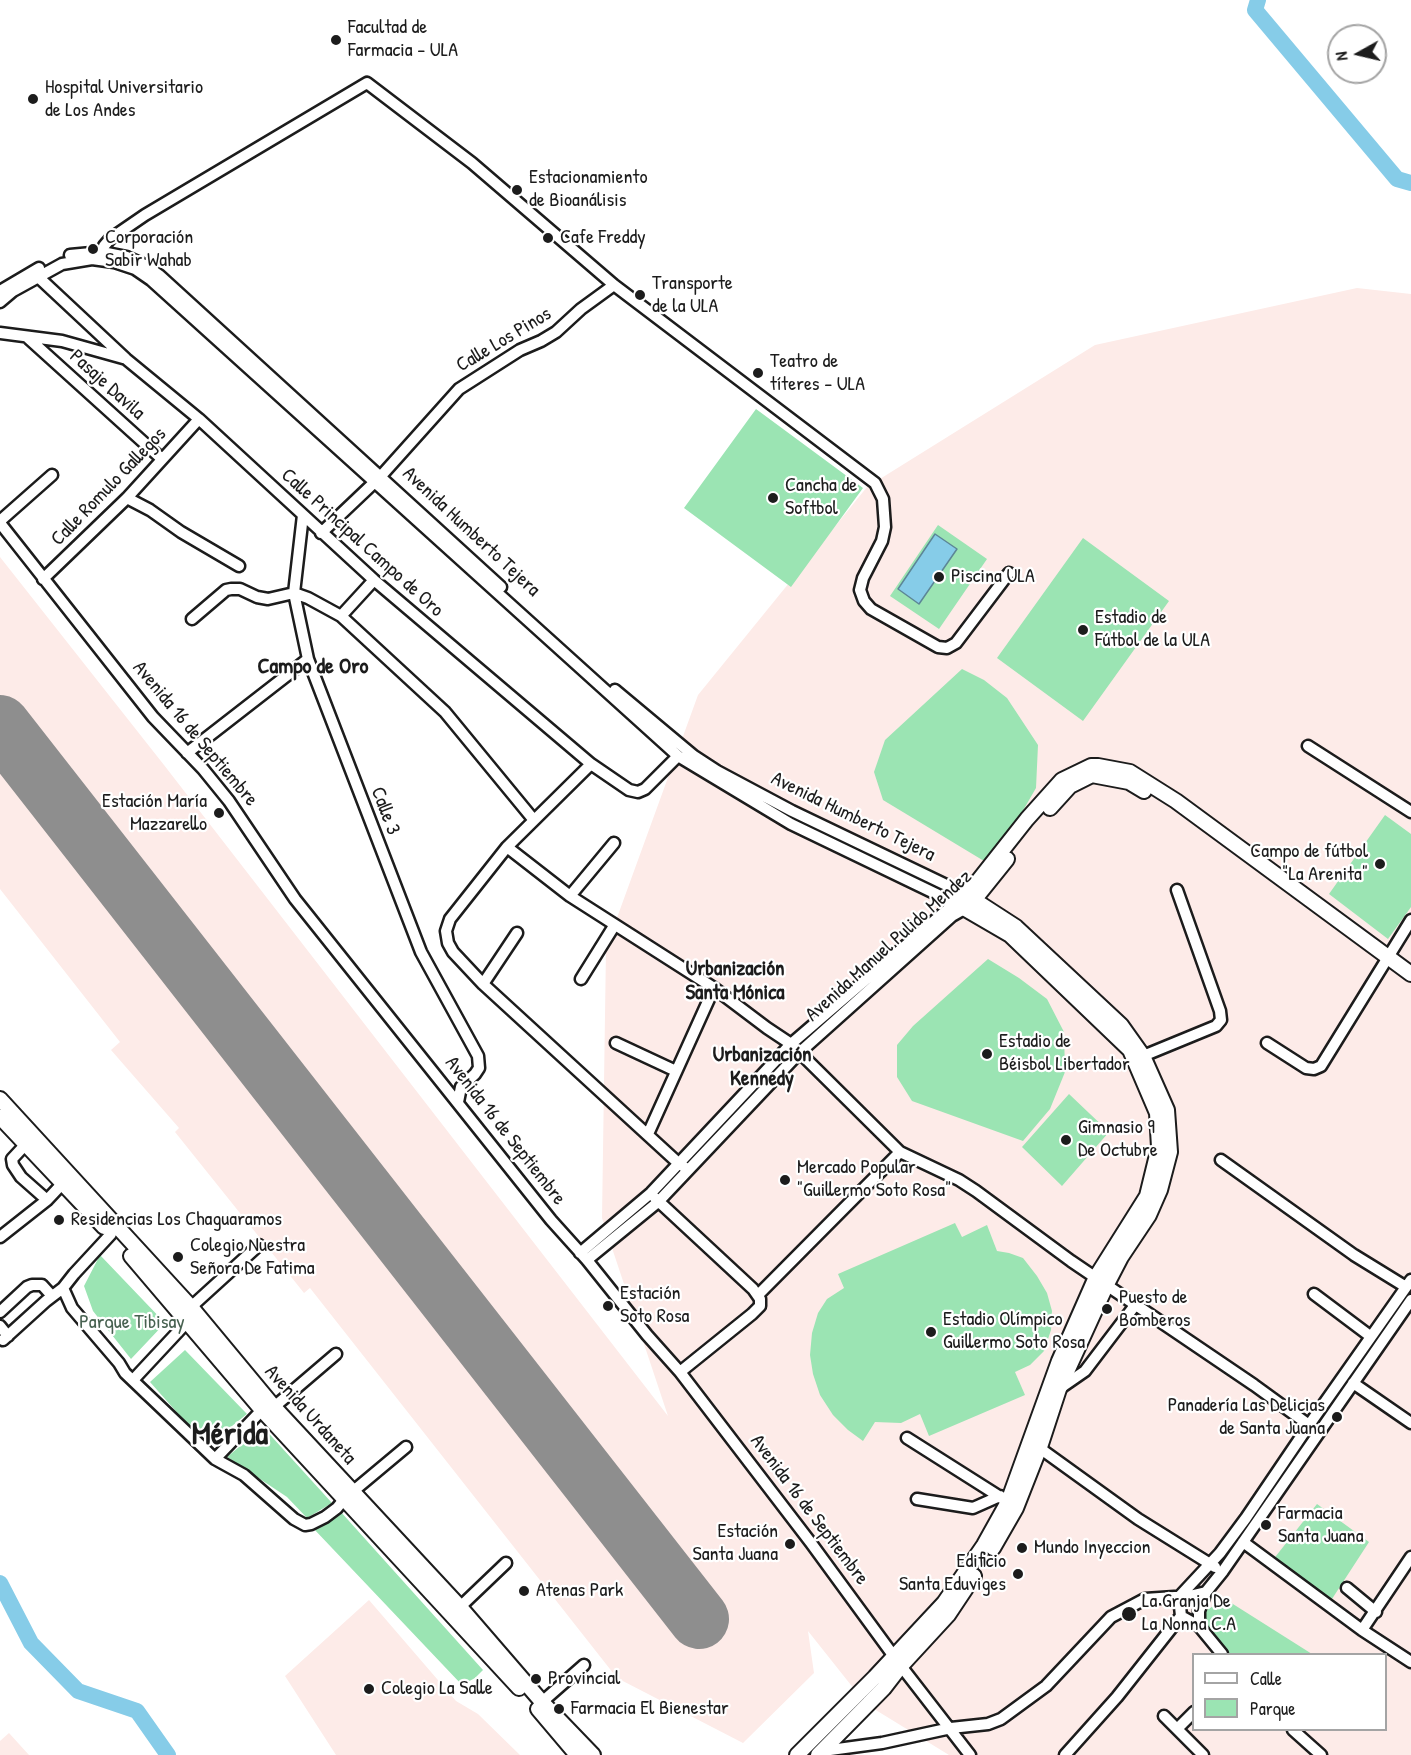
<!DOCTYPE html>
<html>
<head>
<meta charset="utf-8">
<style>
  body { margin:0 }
  #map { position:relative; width:1411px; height:1755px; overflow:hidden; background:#fff; font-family:"Patrick Hand",sans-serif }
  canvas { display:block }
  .legend { position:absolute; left:1192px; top:1653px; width:195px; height:78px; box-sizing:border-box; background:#fff; border:2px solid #a4a4a4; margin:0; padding:8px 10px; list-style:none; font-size:18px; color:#1c1c1c }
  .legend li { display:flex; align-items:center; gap:12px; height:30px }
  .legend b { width:30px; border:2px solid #a4a4a4 }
  .north { position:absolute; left:1327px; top:24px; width:60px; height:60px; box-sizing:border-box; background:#fff; border:2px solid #a4a4a4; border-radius:50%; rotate:262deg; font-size:16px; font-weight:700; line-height:24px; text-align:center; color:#1c1c1c }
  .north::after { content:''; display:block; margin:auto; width:21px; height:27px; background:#1c1c1c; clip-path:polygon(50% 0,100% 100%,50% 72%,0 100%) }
</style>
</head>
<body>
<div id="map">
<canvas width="1411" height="1755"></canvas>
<ul class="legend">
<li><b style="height:8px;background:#fff"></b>Calle</li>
<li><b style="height:16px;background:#9be4b3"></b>Parque</li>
</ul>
<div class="north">N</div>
</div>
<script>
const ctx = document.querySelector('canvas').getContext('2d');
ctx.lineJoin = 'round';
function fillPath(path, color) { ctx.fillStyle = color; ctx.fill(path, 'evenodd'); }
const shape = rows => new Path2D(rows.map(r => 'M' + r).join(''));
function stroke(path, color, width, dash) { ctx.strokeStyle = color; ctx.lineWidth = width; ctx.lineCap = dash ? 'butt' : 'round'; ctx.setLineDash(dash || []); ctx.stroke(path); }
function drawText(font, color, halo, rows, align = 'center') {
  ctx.font = font + ' "Patrick Hand",sans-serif'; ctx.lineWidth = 4.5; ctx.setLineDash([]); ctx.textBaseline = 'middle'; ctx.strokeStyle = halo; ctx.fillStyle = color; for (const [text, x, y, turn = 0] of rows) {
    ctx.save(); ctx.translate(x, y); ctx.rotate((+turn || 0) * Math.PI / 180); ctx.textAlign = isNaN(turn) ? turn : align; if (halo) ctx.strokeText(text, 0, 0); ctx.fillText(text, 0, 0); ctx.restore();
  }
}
fillPath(shape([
  [1357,288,1411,294,1411,1755,949,1755,866,1704,808,1631,814,1673,743,1743,617,1678,310,1288,304,1293,175,1132,179,1128,111,1050,120,1042,0,889,0,557,164,765,668,1416,602,1218,606,948,698,695,867,487,1095,345],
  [1194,1654,1386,1654,1386,1730,1194,1730],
  [369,1600,456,1701,478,1714,520,1755,336,1755,285,1676],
  [9,1733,29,1755,0,1755,0,1741]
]), '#fdebe8');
fillPath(shape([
  [756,409,863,488,791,587,684,508],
  [938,525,987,559,939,629,890,596],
  [1083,538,1169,601,1083,721,997,658],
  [962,669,984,680,1007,698,1038,745,1036,788,1014,826,984,861,883,800,874,772,885,740],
  [1385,815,1411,834,1411,907,1388,939,1329,894],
  [988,959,1019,978,1047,999,1064,1032,1065,1072,1050,1109,1023,1141,912,1101,897,1077,897,1045,913,1026],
  [1069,1094,1109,1132,1062,1186,1022,1147],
  [955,1223,962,1237,987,1225,997,1251,1009,1253,1023,1258,1037,1276,1047,1293,1052,1311,1051,1330,1044,1351,1030,1365,1015,1372,1025,1395,929,1436,920,1414,901,1423,875,1422,863,1441,848,1430,833,1415,820,1395,813,1374,810,1355,812,1333,818,1313,827,1299,844,1288,838,1274],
  [100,1255,165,1323,131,1359,93,1311,84,1286],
  [185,1350,247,1414,217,1438,189,1426,150,1382],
  [263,1427,332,1503,307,1518,287,1497,227,1457],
  [1317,1504,1369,1542,1330,1602,1272,1561],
  [340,1511,483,1670,475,1678,462,1685,313,1528,327,1522],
  [1225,1599,1312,1654,1222,1654,1195,1617]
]), '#9be4b3');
const water = shape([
  [935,534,957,549,919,604,898,589,935,534]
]);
fillPath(water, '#86cce8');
stroke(water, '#5c8696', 1.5);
stroke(shape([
  [1258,0,1255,10,1397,179,1411,183],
  [0,1583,31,1643,78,1691,137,1711,168,1755]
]), '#86cce8', 16);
stroke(shape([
  [0,725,699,1619]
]), '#8e8e8e', 60);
const minor = shape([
  [102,252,104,246,110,239,145,215,367,83,472,163,614,285,875,483,883,499,885,527,882,541,863,578,860,590,864,601,871,609,938,647,947,648,956,643,1009,573],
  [70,255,102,252,127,257,145,265,159,275,501,587],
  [34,273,126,359,199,419,374,580,591,764,629,790,638,792,645,789,678,756],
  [0,291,39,268],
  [0,302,13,291,62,264,92,259,114,262,135,269,151,280,678,756,791,824,955,903,791,1044,651,1193,580,1253],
  [0,333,62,341,123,358],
  [27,337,162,459],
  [127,498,150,510,181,532,239,566],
  [303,515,294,593,308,659,421,952,478,1056,479,1068,475,1074,461,1087,458,1102],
  [0,521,52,475],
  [0,523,153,717,203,769,229,801,295,899,551,1220,587,1260,647,1335,680,1372,811,1543,901,1666,970,1755],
  [321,533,381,476,459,389,520,350,541,341,556,332,581,309,614,285],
  [43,579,127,498,199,419],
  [341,616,374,580],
  [192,619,226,590,231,589,240,589,257,597,268,599,294,593,308,598,341,616,445,712,533,819],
  [615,690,694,756,717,771,792,811,965,894],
  [1308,746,1411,812],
  [187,753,308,659],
  [591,764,507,847,450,919,446,931,448,943,453,952,483,984,675,1160,688,1170],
  [507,847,570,896,714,988,767,1028,791,1044,900,1152,959,1180,976,1191,1071,1261,1254,1385,1309,1425],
  [570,896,614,843],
  [581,979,614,926],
  [483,984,517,933],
  [616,1043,676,1071],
  [1267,1043,1306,1068,1314,1069,1321,1066,1411,920],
  [1143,1056,1216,1026,1221,1020,1220,1011,1177,890],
  [648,1134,714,988],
  [26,1144,12,1159,13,1165,21,1177,47,1200],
  [1221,1160,1354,1255,1406,1287],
  [655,1198,753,1289,760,1299,760,1306,752,1314,680,1372],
  [111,1234,74,1274,63,1288,72,1308,119,1363,125,1373,215,1459,244,1475,294,1519,305,1525,311,1524,325,1517,337,1508,345,1498,406,1447],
  [0,1237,47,1200,63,1183],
  [587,1260,658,1202,799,1053,952,916,966,908],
  [1314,1294,1370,1336],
  [758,1295,900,1152],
  [191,1307,259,1245],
  [0,1312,27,1287,32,1285,42,1285,52,1296],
  [0,1326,8,1336],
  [3,1340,46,1301,63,1288],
  [133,1380,188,1321],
  [1353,1383,1411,1423],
  [1059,1389,1085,1371,1136,1304],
  [274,1407,336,1354],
  [907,1438,1008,1502],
  [1034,1444,1138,1519,1215,1567],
  [215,1459,262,1410],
  [917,1499,973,1508,1000,1496],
  [1243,1542,1362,1630,1411,1662],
  [1347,1588,1376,1612],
  [460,1607,506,1563],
  [1199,1626,1181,1616,1179,1597,1220,1553,1246,1518,1309,1425,1411,1280],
  [1199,1626,1199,1611,1206,1592,1223,1571,1411,1300],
  [1199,1626,1222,1654],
  [1362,1630,1411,1557],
  [542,1702,584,1665],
  [1164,1716,1203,1755],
  [1177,1729,1194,1712],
  [1293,1730,1321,1755],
  [823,1751,882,1743,951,1728,988,1724,1001,1719,1046,1686,1111,1617,1145,1599,1189,1596,1206,1592],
  [1065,1755,1117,1697,1181,1616]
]);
const tertiary = shape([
  [1050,808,1070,786,1092,775,1129,782,1144,791],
  [965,894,1016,927,1121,1025,1143,1056,1167,1110,1170,1152,1160,1190,1149,1215,1121,1257,1107,1284,1059,1389,1040,1447,1016,1508,993,1548],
  [970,905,1007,859],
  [0,1099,191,1307,274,1407,460,1607,542,1702,593,1755],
  [0,1117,104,1227],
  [131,1256,262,1410,519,1688],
  [538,1709,577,1755],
  [797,1755,875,1677,944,1603,984,1545,1008,1502,1059,1361,1096,1277,1147,1196,1159,1147,1157,1113,1130,1050,1010,935,955,903,978,881,1027,819,1062,780,1091,766,1098,766,1130,772,1176,801,1411,974],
  [818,1755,884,1688,901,1666,948,1615,974,1576]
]);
stroke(minor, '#1c1c1c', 15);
stroke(tertiary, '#1c1c1c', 18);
stroke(minor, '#fff', 10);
stroke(tertiary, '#fff', 14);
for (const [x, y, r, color] of [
  [336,40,6,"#1c1c1c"],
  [33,99,6,"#1c1c1c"],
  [517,190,6,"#1c1c1c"],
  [548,238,6,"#1c1c1c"],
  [93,249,6,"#1c1c1c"],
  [640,295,6,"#1c1c1c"],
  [758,373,6,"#1c1c1c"],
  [773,498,6,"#1c1c1c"],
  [939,577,6,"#1c1c1c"],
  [1083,630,6,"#1c1c1c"],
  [219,813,6,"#1c1c1c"],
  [1380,864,6,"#1c1c1c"],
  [987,1054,6,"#1c1c1c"],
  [1066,1140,6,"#1c1c1c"],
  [785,1180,6,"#1c1c1c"],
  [59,1220,6,"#1c1c1c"],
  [178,1257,6,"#1c1c1c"],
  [608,1306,6,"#1c1c1c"],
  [1107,1309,6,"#1c1c1c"],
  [931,1332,6,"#1c1c1c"],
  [1337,1417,6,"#1c1c1c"],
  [1266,1525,6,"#1c1c1c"],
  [790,1544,6,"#1c1c1c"],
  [1022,1548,6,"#1c1c1c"],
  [1018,1574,6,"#1c1c1c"],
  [524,1591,6,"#1c1c1c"],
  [1129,1614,8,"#1c1c1c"],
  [536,1679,6,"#1c1c1c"],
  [369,1689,6,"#1c1c1c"],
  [559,1709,6,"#1c1c1c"]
]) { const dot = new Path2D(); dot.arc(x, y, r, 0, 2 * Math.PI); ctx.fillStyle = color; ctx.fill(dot); stroke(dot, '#fff', 2); }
drawText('20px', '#1c1c1c', '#fff', [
  ["Facultad de",348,28],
  ["Farmacia - ULA",348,51],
  ["Hospital Universitario",45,88],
  ["de Los Andes",45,111],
  ["Estacionamiento",529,178],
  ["de Bioanálisis",529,201],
  ["Corporación",105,238],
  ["Sabir Wahab",105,261],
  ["Cafe Freddy",560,238],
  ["Transporte",652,284],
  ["de la ULA",652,307],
  ["Teatro de",770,362],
  ["títeres - ULA",770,385],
  ["Cancha de",785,486],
  ["Softbol",785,509],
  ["Piscina ULA",951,577],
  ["Estadio de",1095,618],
  ["Fútbol de la ULA",1095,641],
  ["Estación María",207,802,"right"],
  ["Mazzarello",207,825,"right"],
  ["Campo de fútbol",1368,852,"right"],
  ["\"La Arenita\"",1368,875,"right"],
  ["Estadio de",999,1042],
  ["Béisbol Libertador",999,1065],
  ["Gimnasio 9",1078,1128],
  ["De Octubre",1078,1151],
  ["Mercado Popular",797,1168],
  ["\"Guillermo Soto Rosa\"",797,1191],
  ["Residencias Los Chaguaramos",71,1220],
  ["Colegio Nuestra",190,1246],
  ["Señora De Fatima",190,1269],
  ["Estación",620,1294],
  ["Soto Rosa",620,1317],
  ["Puesto de",1119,1298],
  ["Bomberos",1119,1321],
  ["Estadio Olímpico",943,1320],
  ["Guillermo Soto Rosa",943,1343],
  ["Panadería Las Delicias",1325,1406,"right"],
  ["de Santa Juana",1325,1429,"right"],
  ["Farmacia",1278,1514],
  ["Santa Juana",1278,1537],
  ["Estación",778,1532,"right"],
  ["Santa Juana",778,1555,"right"],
  ["Mundo Inyeccion",1034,1548],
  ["Edificio",1006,1562,"right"],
  ["Santa Eduviges",1006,1585,"right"],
  ["Atenas Park",536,1591],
  ["La Granja De",1142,1602],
  ["La Nonna C.A",1142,1625],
  ["Provincial",548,1679],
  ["Colegio La Salle",381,1689],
  ["Farmacia El Bienestar",571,1709]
], 'left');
drawText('20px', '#1c1c1c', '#fff', [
  ["Calle Los Pinos",504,340,-31],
  ["Pasaje Davila",107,385,42],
  ["Calle Romulo Gallegos",109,487,-46],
  ["Avenida Humberto Tejera",471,532,43],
  ["Calle Principal Campo de Oro",362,543,42],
  ["Avenida 16 de Septiembre",195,734,50],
  ["Calle 3",385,811,69],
  ["Avenida Humberto Tejera",853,817,26],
  ["Avenida Manuel Pulido Mendez",889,946,-42],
  ["Avenida 16 de Septiembre",505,1131,52],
  ["Avenida Urdaneta",310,1415,48],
  ["Avenida 16 de Septiembre",809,1510,53]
]);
drawText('20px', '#486251', '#fff', [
  ["Parque Tibisay",132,1323]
]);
drawText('bold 21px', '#1c1c1c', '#fff', [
  ["Urbanización",735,969],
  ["Santa Mónica",735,993],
  ["Urbanización",762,1055],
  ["Kennedy",762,1079]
]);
drawText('bold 22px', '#1c1c1c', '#fff', [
  ["Campo de Oro",313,667]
]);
drawText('bold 32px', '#1c1c1c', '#fff', [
  ["Mérida",230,1435]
]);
</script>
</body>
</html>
